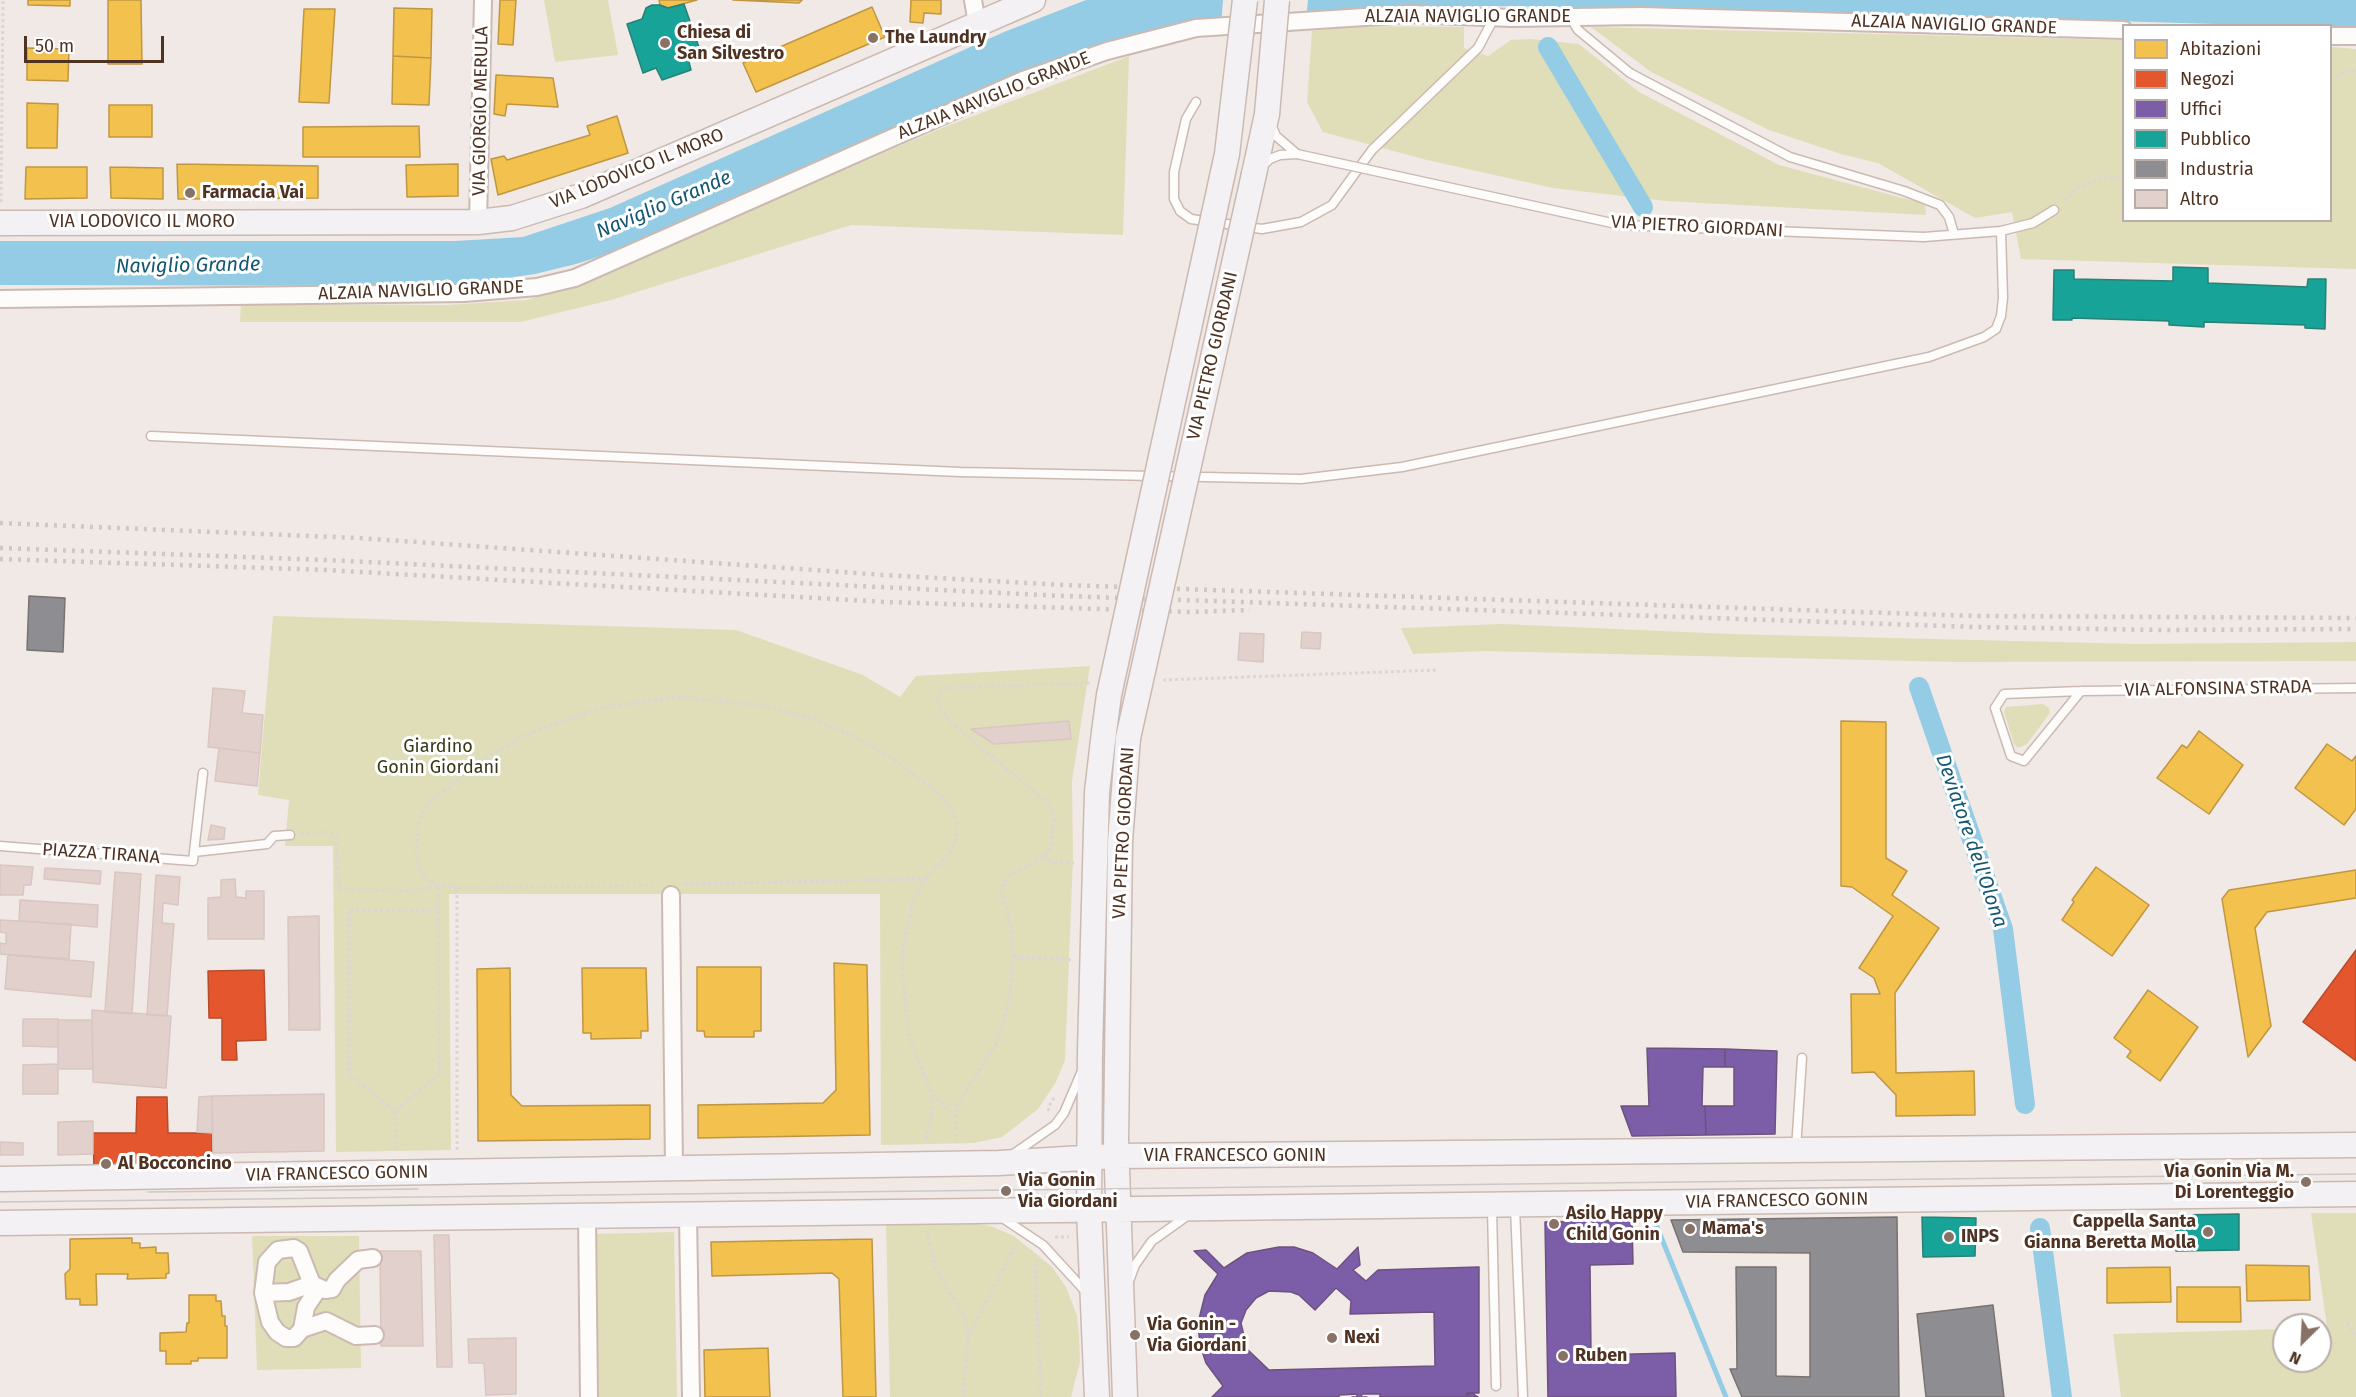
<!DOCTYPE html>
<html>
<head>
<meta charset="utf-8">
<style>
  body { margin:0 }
  #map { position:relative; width:2356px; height:1397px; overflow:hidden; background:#f1e9e5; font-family:"Fira Sans",sans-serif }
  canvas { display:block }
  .legend { position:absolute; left:2122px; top:24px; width:210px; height:198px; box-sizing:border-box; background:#fff; border:2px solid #b9ada7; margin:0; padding:8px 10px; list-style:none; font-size:18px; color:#4f3222 }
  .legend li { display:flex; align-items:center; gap:12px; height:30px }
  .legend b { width:30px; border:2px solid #b9ada7 }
  .north { position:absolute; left:2272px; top:1313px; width:60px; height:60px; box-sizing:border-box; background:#fff; border:2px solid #b9ada7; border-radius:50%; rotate:204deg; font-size:16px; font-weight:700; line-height:24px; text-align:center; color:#4f3222 }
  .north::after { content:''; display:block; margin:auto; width:21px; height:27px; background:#887266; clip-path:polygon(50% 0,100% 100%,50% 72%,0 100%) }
  .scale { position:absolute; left:24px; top:36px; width:140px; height:27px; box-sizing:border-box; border:3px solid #4f3222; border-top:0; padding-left:8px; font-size:18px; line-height:21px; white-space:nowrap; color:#4f3222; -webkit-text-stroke:4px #fff; paint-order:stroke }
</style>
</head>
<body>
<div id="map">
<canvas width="2356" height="1397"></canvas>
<ul class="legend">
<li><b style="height:16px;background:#f2c14e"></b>Abitazioni</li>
<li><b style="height:16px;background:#e4572e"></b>Negozi</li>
<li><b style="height:16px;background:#7b5ea7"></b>Uffici</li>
<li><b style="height:16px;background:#17a398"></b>Pubblico</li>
<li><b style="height:16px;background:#8d8d92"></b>Industria</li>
<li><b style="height:16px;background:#e1d0cc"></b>Altro</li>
</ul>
<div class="north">N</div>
<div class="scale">50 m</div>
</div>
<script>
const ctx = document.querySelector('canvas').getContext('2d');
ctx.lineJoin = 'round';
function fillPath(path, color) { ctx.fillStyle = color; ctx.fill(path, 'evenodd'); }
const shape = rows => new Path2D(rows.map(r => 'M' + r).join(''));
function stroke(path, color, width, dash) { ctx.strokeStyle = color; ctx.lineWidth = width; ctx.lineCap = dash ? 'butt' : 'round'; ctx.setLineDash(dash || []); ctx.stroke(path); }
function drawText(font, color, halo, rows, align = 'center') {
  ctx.font = font + ' "Fira Sans",sans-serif'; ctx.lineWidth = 6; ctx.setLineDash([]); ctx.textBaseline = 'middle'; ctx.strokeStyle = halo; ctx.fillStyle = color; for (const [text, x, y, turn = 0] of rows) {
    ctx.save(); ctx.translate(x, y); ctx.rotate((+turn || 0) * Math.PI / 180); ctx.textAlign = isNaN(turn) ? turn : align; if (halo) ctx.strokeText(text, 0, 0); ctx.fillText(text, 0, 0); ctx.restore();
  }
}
fillPath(shape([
  [544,0,608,0,618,55,555,62],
  [1357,26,1464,27,1464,48,1488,56,1511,40,1531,39,1579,44,1639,92,1779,165,1925,204,1926,215,1666,201,1553,188,1427,160,1323,132,1307,102,1312,31],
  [1591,27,2123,40,2124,220,2330,220,2331,47,2356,49,2356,269,2021,259,2012,212,1975,218,1878,163,1841,154,1769,130,1651,72],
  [1129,56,1123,235,851,225,611,300,520,322,240,322,241,304,447,305,527,300,580,284,937,130],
  [273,616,736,630,863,675,900,697,916,676,1090,666,1072,781,1073,858,1065,1060,1056,1082,1038,1109,1002,1137,974,1143,881,1145,880,894,449,894,451,1150,336,1152,333,846,285,846,289,800,258,795],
  [1502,624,1730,634,2138,644,2356,642,2356,661,1957,662,1484,651,1413,654,1401,628],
  [2043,704,2049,708,2050,713,2027,744,2018,748,2014,744,2004,712,2006,707],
  [2311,1213,2356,1213,2356,1397,2121,1397,2113,1334,2284,1329,2284,1361,2320,1361,2320,1327,2327,1327],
  [965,1222,990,1226,1014,1236,1052,1267,1066,1287,1077,1316,1079,1335,1080,1362,1071,1397,890,1397,886,1223],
  [674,1232,677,1397,595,1397,593,1234],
  [252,1236,359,1236,361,1368,257,1370]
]), '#e0ddb9');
fillPath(shape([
  [1086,0,2356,0,2356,28,1694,9,1492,6,1396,8,1100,45,623,249,576,264,535,274,451,286,0,285,0,241,455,241,523,237,610,208,1004,32]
]), '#94cce5');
fillPath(shape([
  [1223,0,1308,0,1306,18,1221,25]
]), '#f1e9e5');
const homes = shape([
  [28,0,70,0,70,6,28,5,28,0],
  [108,0,141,0,142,64,108,64,108,0],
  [500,0,516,0,513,45,498,44,500,0],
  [659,0,697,0,668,8,660,5,659,0],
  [733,0,802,0,799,3,733,0],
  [911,0,941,0,941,14,924,13,923,23,910,22,911,0],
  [872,7,885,37,756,92,743,63,872,7],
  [394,8,432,9,431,58,393,56,394,8],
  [304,9,335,9,329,103,299,102,304,9],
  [27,48,69,49,68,81,27,80,27,48],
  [393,56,431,58,429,105,392,104,393,56],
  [496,75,553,78,558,107,507,104,505,116,494,114,496,75],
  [27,103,58,104,57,148,27,148,27,103],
  [109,105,152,105,152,137,109,137,109,105],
  [617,116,628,153,498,195,491,159,504,156,507,160,590,135,587,126,617,116],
  [419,126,420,157,303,157,303,127,419,126],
  [177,164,318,166,318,198,178,199,177,164],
  [458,164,458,196,407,197,406,165,458,164],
  [26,167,87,167,87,198,25,199,26,167],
  [110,167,163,168,163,199,111,198,110,167],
  [1841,721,1886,722,1886,858,1907,871,1892,895,1939,928,1895,993,1896,1073,1974,1071,1975,1115,1896,1116,1896,1095,1874,1072,1852,1073,1851,994,1880,994,1874,978,1859,968,1893,916,1852,887,1841,886,1841,721],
  [2199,731,2243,765,2209,814,2157,778,2182,745,2187,748,2199,731],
  [2327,744,2352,761,2356,756,2356,809,2344,825,2295,788,2327,744],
  [2096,867,2149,905,2112,956,2062,920,2074,902,2072,900,2096,867],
  [2356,870,2356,898,2267,912,2255,928,2271,1026,2248,1057,2222,899,2229,890,2356,870],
  [834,963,867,965,870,1135,698,1138,698,1105,823,1103,836,1090,834,963],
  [697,967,761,967,761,1031,754,1031,754,1037,705,1037,704,1031,697,1031,697,967],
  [510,968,511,1095,522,1106,650,1105,650,1139,478,1141,477,969,510,968],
  [582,968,646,968,648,1031,641,1031,641,1038,591,1039,591,1033,583,1033,582,968],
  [2148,990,2198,1027,2160,1081,2127,1057,2131,1051,2114,1038,2148,990],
  [132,1238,132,1243,140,1243,140,1248,156,1247,156,1253,168,1253,169,1273,166,1274,166,1278,127,1279,128,1274,96,1274,97,1305,80,1305,80,1299,66,1299,65,1274,70,1269,70,1239,132,1238],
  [872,1239,876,1397,843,1397,839,1279,832,1273,712,1276,711,1242,872,1239],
  [2246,1265,2309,1266,2310,1300,2247,1301,2246,1265],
  [2170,1267,2171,1302,2107,1303,2107,1268,2170,1267],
  [2177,1287,2240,1287,2241,1322,2177,1322,2177,1287],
  [189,1295,216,1295,216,1301,221,1301,222,1316,225,1316,225,1326,227,1326,227,1358,198,1358,198,1361,191,1361,191,1364,166,1364,166,1351,160,1351,160,1333,186,1332,187,1323,189,1323,189,1295],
  [768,1348,770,1397,705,1397,704,1350,768,1348]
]);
fillPath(homes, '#f2c14e');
stroke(homes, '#c19641', 1.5);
const shops = shape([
  [2356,950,2356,1061,2303,1022,2356,950],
  [264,970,266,1040,236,1041,237,1060,222,1060,222,1018,209,1018,208,971,264,970],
  [137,1097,167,1097,168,1133,212,1133,212,1167,94,1168,93,1133,136,1133,137,1097]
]);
fillPath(shops, '#e4572e');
stroke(shops, '#b74c2a', 1.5);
const offices = shape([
  [1647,1048,1725,1049,1725,1067,1703,1067,1702,1106,1705,1106,1706,1135,1632,1136,1621,1106,1649,1106,1647,1048],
  [1725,1049,1777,1051,1775,1134,1706,1135,1705,1106,1734,1106,1734,1067,1725,1067,1725,1049],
  [1632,1220,1633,1264,1590,1265,1591,1355,1675,1353,1676,1397,1548,1397,1545,1222,1632,1220],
  [1279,1247,1294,1247,1313,1253,1337,1269,1358,1247,1360,1265,1353,1270,1366,1281,1378,1270,1479,1267,1479,1393,1467,1393,1466,1395,1472,1393,1478,1397,1380,1397,1380,1394,1362,1394,1361,1397,1367,1397,1352,1397,1357,1397,1357,1394,1339,1395,1339,1397,1212,1397,1223,1386,1206,1363,1200,1345,1198,1323,1205,1295,1218,1274,1194,1251,1206,1250,1224,1268,1247,1253,1279,1247],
  [1336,1288,1351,1301,1350,1314,1434,1312,1435,1366,1269,1370,1247,1349,1241,1323,1246,1310,1256,1298,1269,1291,1291,1292,1299,1295,1315,1310,1336,1288]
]);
fillPath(offices, '#7b5ea7');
stroke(offices, '#6e517f', 1.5);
const public = shape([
  [684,4,701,53,688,58,691,70,662,80,656,68,643,73,627,24,642,19,646,8,652,5,660,5,668,8,684,4],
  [2173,267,2208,268,2208,283,2307,287,2308,279,2326,279,2325,329,2305,328,2305,325,2204,322,2204,327,2169,325,2169,321,2072,318,2072,320,2053,320,2054,270,2074,270,2074,279,2173,281,2173,267],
  [2239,1214,2239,1250,2176,1251,2176,1215,2239,1214],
  [1922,1217,1976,1218,1975,1256,1923,1257,1922,1217]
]);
fillPath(public, '#17a398');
stroke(public, '#288175', 1.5);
const industry = shape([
  [29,596,65,598,63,652,27,650,29,596],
  [1897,1217,1899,1397,1742,1397,1730,1369,1737,1369,1736,1267,1776,1267,1776,1376,1810,1377,1810,1253,1683,1252,1671,1220,1897,1217],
  [1993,1305,2004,1397,1926,1397,1917,1314,1993,1305]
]);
fillPath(industry, '#8d8d92');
stroke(industry, '#7a7270', 1.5);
stroke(shape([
  [1655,1222,1726,1397]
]), '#94cce5', 5);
stroke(shape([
  [1548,47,1643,207],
  [1919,687,2003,929,2025,1104],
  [2040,1228,2062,1397]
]), '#94cce5', 20);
const building = shape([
  [1302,632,1321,633,1320,649,1301,648,1302,632],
  [1240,633,1264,634,1263,662,1238,660,1240,633],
  [213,688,245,691,242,713,263,715,260,753,208,747,213,688],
  [1069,721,1071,739,994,744,971,729,1069,721],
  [219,748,260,753,257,786,215,781,219,748],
  [211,825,225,828,224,839,208,840,211,825],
  [0,865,33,867,31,885,24,885,23,895,0,895,0,865],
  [45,868,101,871,100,884,44,879,45,868],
  [115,872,141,874,132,1014,105,1012,115,872],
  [156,875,180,877,178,905,163,903,162,923,174,924,167,1016,147,1015,156,875],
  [235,879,236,897,246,898,246,891,264,891,264,939,208,939,208,898,221,897,221,880,235,879],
  [20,900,98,905,97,927,19,921,20,900],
  [319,916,320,1030,289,1030,288,917,319,916],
  [0,920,71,924,69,959,0,954,0,943,6,944,6,933,0,932,0,920],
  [8,955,94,962,91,997,5,989,8,955],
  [92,1010,171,1016,166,1088,93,1082,92,1010],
  [23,1019,58,1019,58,1047,23,1046,23,1019],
  [58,1020,92,1020,93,1069,58,1069,58,1020],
  [58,1064,58,1094,23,1094,23,1065,58,1064],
  [324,1094,324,1151,213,1153,212,1096,324,1094],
  [212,1096,212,1133,197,1132,199,1097,212,1096],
  [93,1121,93,1154,58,1155,58,1122,93,1121],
  [0,1142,23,1143,23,1155,0,1155,0,1142],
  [434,1235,449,1235,452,1367,437,1367,434,1235],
  [380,1251,421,1251,423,1346,381,1346,380,1251],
  [516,1338,516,1394,486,1395,484,1363,469,1363,468,1339,516,1338]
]);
fillPath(building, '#e1d0cc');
stroke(building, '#d9c6c2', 1.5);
const lane = shape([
  [1570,17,1578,30,1630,73,1790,157,1904,191,1940,205,1949,217,1954,234],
  [1196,102,1186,119,1174,172,1174,199,1180,211,1191,219,1262,229,1301,222,1332,205,1372,150,1478,48,1494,18],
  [1271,124,1276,136,1297,154],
  [1261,167,1270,159,1280,155,1297,154],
  [1924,237,2001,231,2033,223,2054,210],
  [151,436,960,472,1301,479,1402,467,1929,357,1984,337,1996,329,2001,316,2003,298,2001,231],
  [2081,691,2024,761,2011,756,1995,708,2004,694,2081,691,2356,688],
  [203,773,194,852,267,844,274,836,290,835],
  [0,846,193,861,194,852],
  [1796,1149,1802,1058],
  [1012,1155,1055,1125,1064,1113,1082,1071],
  [1492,1208,1496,1386],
  [1515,1208,1523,1397],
  [1001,1217,1043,1245,1087,1293],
  [1129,1281,1135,1265,1152,1241,1187,1216]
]);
const street = shape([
  [973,0,977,24],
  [2330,36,2356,36],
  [478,222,483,0],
  [0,299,464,293,537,287,575,278,1023,80,1107,51,1196,28,1410,14,1511,18,1641,16,2124,30],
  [671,895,674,1169],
  [688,1215,691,1397],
  [587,1216,589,1397],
  [373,1258,358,1260,337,1280,332,1289,325,1290,312,1284,299,1251,294,1248,278,1250,267,1262,263,1293,270,1322,277,1332,286,1338,294,1338,302,1329,326,1321,356,1336,375,1335],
  [263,1293,289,1292,312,1284],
  [302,1329,306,1307,318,1289]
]);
const secondary = shape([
  [1254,174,1267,114],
  [0,223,478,222,512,218,581,196,1033,0],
  [0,1179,999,1163,1116,1156,2356,1145],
  [0,1223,2356,1194],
  [1097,1397,1089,1211,1090,1051,1097,792,1104,732],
  [1125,1397,1116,1140,1120,842,1128,738]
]);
stroke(lane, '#cbbab1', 11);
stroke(street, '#cbbab1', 20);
stroke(secondary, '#cbbab1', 27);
stroke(shape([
  [2330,80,2344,72,2356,70],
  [2064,201,2076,188,2103,178,2124,178],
  [1,202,3,0],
  [1163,680,1438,670],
  [301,834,328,832,336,837,339,890,418,891,438,885,439,1074,395,1111,349,1074,349,910,437,911],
  [1044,856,1052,862,1074,863],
  [684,884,925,879],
  [457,888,438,885,426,879,419,868,416,853,419,819,431,801,483,760,521,737,563,721,601,708,677,697,767,706,816,720,855,737,889,756,937,792,950,805,956,821,957,837,951,852,925,879,913,901,903,946,902,972,909,1037,932,1094,932,1112,925,1142],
  [1014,957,1073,960],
  [933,1094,955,1116],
  [395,1111,396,1151],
  [1049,1111,1048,1108,1055,1096],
  [956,1142,957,1105,994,1047,1004,1019,1010,993,1013,957,1011,927,1002,891,1004,883,1010,875,1039,860,1048,852,1051,845,1054,820,1049,804,948,720,937,701,942,688,1090,683],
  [457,1150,457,888,656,885],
  [927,1231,935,1267,966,1320,968,1337,963,1397],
  [1055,1237,1069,1237],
  [1038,1259,1035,1262,1041,1397],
  [2347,1323,2356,1335],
  [969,1335,1016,1243]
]), '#dad6d5', 3, [3, 3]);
stroke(lane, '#fdfcfb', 8);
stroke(street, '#fdfcfb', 16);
stroke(secondary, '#f3f1f4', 24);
stroke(shape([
  [148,1192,418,1189],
  [0,1202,2356,1174]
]), '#ccc8c6', 1.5);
stroke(shape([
  [0,523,359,538,885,575,1065,585,1976,616,2356,618],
  [0,548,327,560,1064,596,1976,627,2163,630,2356,629],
  [0,559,326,570,886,602,1190,612,1250,610]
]), '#ccc8c6', 4.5, [3, 6]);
const laneBridge = shape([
  [1297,154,1621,225,1924,237]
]);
const secondaryBridge = shape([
  [1267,114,1277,0],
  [1104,732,1109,695,1227,154,1245,0],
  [1128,738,1254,174]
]);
stroke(laneBridge, '#cbbab1', 11, []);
stroke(secondaryBridge, '#cbbab1', 27, []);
stroke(laneBridge, '#fdfcfb', 8);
stroke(secondaryBridge, '#f3f1f4', 24);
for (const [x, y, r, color] of [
  [873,38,6,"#887266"],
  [665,43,6,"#887266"],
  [190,193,6,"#887266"],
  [106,1164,6,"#887266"],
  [2306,1182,6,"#887266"],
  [1006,1191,6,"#887266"],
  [1554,1224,6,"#887266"],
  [1690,1229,6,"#887266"],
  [2208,1232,6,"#887266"],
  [1949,1237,6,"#887266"],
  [1135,1335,6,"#887266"],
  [1332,1338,6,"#887266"],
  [1563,1356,6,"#887266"]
]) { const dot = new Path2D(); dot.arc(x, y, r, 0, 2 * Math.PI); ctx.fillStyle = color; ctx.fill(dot); stroke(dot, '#fff', 2); }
drawText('18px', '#4f3222', '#fff', [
  ["ALZAIA NAVIGLIO GRANDE",1468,17],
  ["ALZAIA NAVIGLIO GRANDE",1954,25,2],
  ["ALZAIA NAVIGLIO GRANDE",994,96,-22],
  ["VIA GIORGIO MERULA",481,111,-89],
  ["VIA LODOVICO IL MORO",637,169,-22],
  ["VIA LODOVICO IL MORO",142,222],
  ["VIA PIETRO GIORDANI",1697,227,3],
  ["ALZAIA NAVIGLIO GRANDE",421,291,-2],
  ["VIA PIETRO GIORDANI",1213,356,-77],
  ["VIA ALFONSINA STRADA",2218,689,-1],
  ["VIA PIETRO GIORDANI",1124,833,-87],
  ["PIAZZA TIRANA",101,854,4],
  ["VIA FRANCESCO GONIN",1235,1156],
  ["VIA FRANCESCO GONIN",337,1174,-1],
  ["VIA FRANCESCO GONIN",1777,1201,-1]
]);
drawText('bold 18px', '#4f3222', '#fff', [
  ["Chiesa di",677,33],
  ["San Silvestro",677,54],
  ["The Laundry",885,38],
  ["Farmacia Vai",202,193],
  ["Al Bocconcino",118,1164],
  ["Via Gonin Via M.",2294,1172,"right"],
  ["Di Lorenteggio",2294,1193,"right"],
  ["Via Gonin",1018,1181],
  ["Via Giordani",1018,1202],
  ["Asilo Happy",1566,1214],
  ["Child Gonin",1566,1235],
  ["Cappella Santa",2196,1222,"right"],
  ["Gianna Beretta Molla",2196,1243,"right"],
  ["Mama's",1702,1229],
  ["INPS",1961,1237],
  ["Via Gonin -",1147,1325],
  ["Via Giordani",1147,1346],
  ["Nexi",1344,1338],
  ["Ruben",1575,1356]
], 'left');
drawText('18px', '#393918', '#fff', [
  ["Giardino",438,747],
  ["Gonin Giordani",438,768]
]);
drawText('italic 20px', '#135771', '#fff', [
  ["Naviglio Grande",664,205,-23],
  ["Naviglio Grande",188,266,-1],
  ["Deviatore dell'Olona",1971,841,71]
]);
</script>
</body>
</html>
